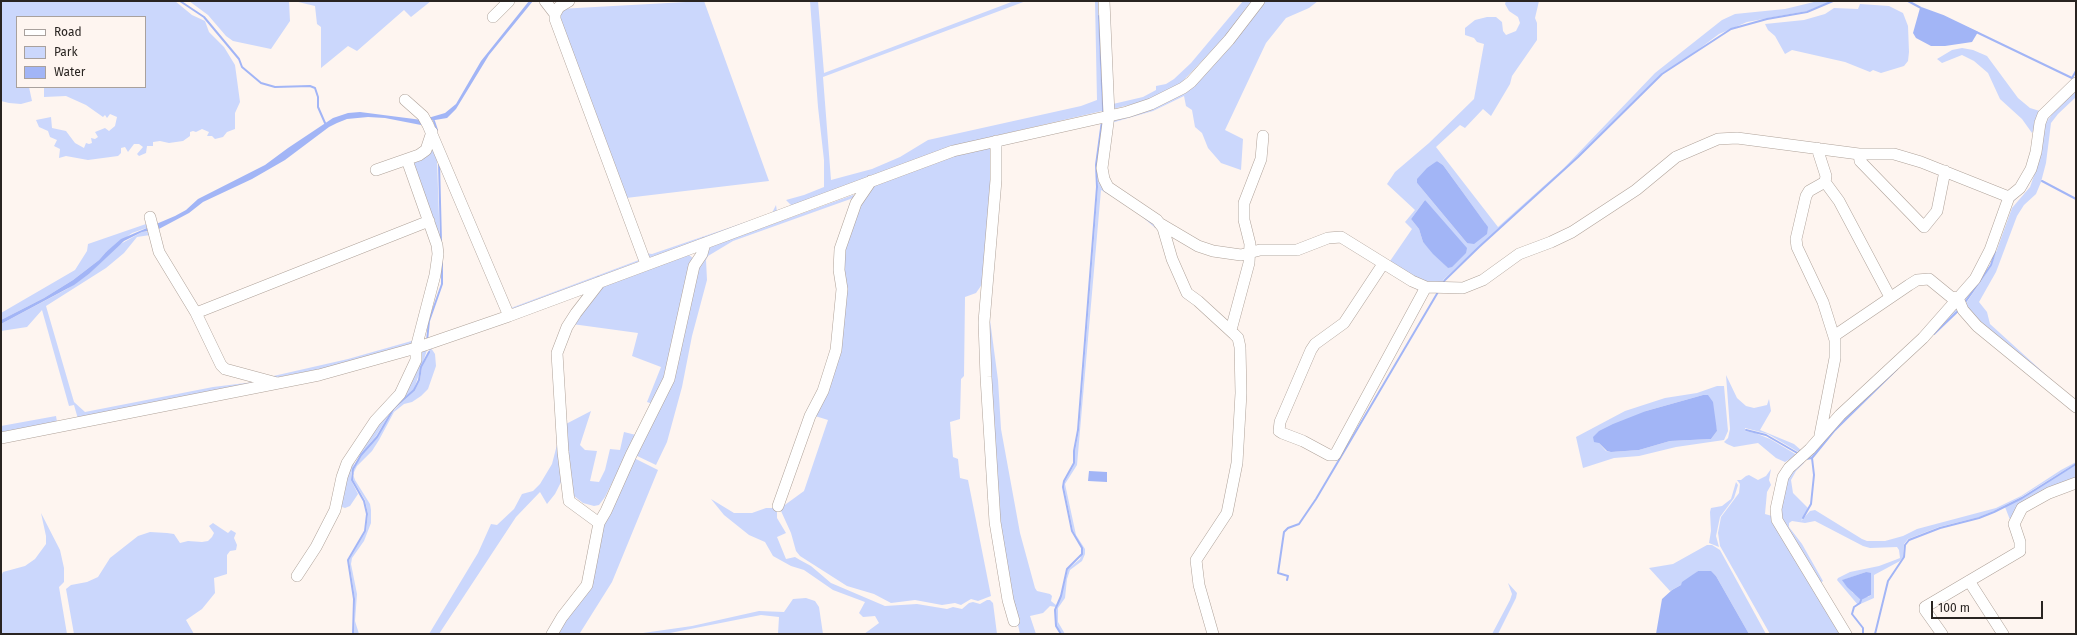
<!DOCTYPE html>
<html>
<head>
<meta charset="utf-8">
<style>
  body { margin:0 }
  #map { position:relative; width:2077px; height:635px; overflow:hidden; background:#fef5f0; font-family:"Fira Sans",sans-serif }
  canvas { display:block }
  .frame { position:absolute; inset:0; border:2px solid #292421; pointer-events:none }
  .legend { position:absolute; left:16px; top:16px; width:130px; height:72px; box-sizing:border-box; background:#fef5f0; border:1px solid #a9a19d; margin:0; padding:5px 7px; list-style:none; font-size:12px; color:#292421 }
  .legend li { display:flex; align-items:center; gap:8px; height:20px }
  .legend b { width:20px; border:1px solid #a9a19d }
  .scale { position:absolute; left:1931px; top:601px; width:112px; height:18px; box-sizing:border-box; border:2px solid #292421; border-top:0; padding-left:5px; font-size:12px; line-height:14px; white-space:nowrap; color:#292421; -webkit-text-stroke:3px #fef5f0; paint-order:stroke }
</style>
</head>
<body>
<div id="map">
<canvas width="2077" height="635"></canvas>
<div class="frame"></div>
<ul class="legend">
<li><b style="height:5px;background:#fff"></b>Road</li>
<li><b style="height:11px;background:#cbd7fc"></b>Park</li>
<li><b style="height:11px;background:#a2b5f6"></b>Water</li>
</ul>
<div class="scale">100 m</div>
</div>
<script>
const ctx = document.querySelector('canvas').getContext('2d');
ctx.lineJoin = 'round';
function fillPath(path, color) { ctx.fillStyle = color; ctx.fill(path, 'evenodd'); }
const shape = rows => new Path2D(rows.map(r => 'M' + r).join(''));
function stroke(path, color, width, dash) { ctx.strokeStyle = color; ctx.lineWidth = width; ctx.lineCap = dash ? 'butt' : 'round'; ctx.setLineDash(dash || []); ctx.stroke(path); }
fillPath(shape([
  [1,1,175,1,192,15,205,21,209,32,224,47,235,65,240,102,235,113,235,129,227,132,223,137,215,139,212,136,207,136,209,132,202,129,196,132,193,131,190,132,190,136,183,141,169,143,160,141,153,142,153,146,147,146,146,153,139,156,137,154,143,147,139,144,134,144,128,152,125,147,121,148,121,153,118,156,88,160,66,156,59,158,60,149,54,146,57,140,50,137,48,131,39,127,36,120,51,117,52,128,66,131,75,143,84,148,86,143,89,144,92,143,91,138,95,139,98,137,95,132,105,128,109,131,115,126,117,117,110,114,107,118,105,115,103,117,86,105,66,96,44,97,44,87,145,87,145,17,17,17,17,87,29,87,32,101,21,104,9,103,1,101],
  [189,1,289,1,290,21,271,49,233,41,226,36,208,15],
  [294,1,431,1,411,17,404,10,357,51,348,46,321,68,321,27,317,24,315,6],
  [704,1,769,181,626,198,557,13,559,9],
  [810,1,818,1,824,73,1014,1,1026,1,823,77,831,180,872,169,900,157,928,140,1081,106,1097,100,1095,1,1098,1,1102,111,965,143,792,206,786,200,804,195,824,187,824,160,818,107],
  [1243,1,1253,1,1225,37,1180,84,1149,100,1113,109,1113,104,1143,97,1156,90,1156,86,1166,84,1174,79,1191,63],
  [1265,1,1318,1,1309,8,1286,18,1266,43,1225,130,1243,139,1241,170,1221,163,1208,148,1202,133,1195,127,1192,110,1186,106,1184,96,1153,111,1111,123,1114,119,1155,106,1234,38],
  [1506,1,1539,1,1535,18,1537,23,1537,40,1512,76,1510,84,1491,116,1483,109,1465,128,1460,125,1436,147,1498,227,1564,168,1655,73,1722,20,1735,14,1785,9,1818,1,1832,1,1807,11,1747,22,1719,34,1683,61,1662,73,1578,157,1444,279,1441,285,1419,281,1388,264,1412,229,1405,222,1415,210,1387,184,1395,172,1429,143,1474,99,1484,44,1477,42,1474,38,1465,35,1465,28,1475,20,1487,17,1496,17,1502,22,1503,31,1506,35,1516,31,1520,23,1518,17,1509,11,1505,4],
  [1437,161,1443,165,1485,223,1467,243,1417,183],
  [1425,200,1448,268,1423,242,1419,229,1411,219],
  [1860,4,1889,6,1903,13,1908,26,1909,52,1908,61,1904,66,1881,73,1873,70,1870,72,1845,62,1792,50,1785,54,1775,36,1768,30,1765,24,1804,20,1825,14,1834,8,1858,9],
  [1962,48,1973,50,1987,56,2018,98,2030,108,2043,112,2032,133,2022,119,2000,99,1988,73,1974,61,1962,55,1942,63,1937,59,1952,50],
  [2076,91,2076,97,2058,114,2051,123,2046,163,2041,182,2036,194,2024,205,2017,216,1996,272,1979,302,1987,312,1990,324,2076,402,1963,308,1991,266,2012,208,2030,187,2036,170,2027,188,2012,203,1989,265,1963,305,1962,298,2006,210,2020,192,2041,125,2053,110,2047,122,2052,114],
  [1103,118,1107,121,1100,167,1103,182,1115,195,1152,220,1163,230,1184,292,1185,299,1181,293,1160,232,1132,208,1101,190,1077,465,1065,484,1076,535,1085,549,1085,554,1082,561,1070,570,1067,579,1065,598,1058,608,1058,622,1065,634,1062,634,1056,626,1056,610,1061,596,1068,569,1080,559,1082,554,1082,548,1073,531,1064,487,1065,481,1075,463,1075,451,1079,430,1098,187,1097,165,1103,121,1001,146,1006,141],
  [432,142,437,160,441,275,427,321,424,340,422,340,438,272,413,165,415,160],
  [991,147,993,154,983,283,976,293,965,297,964,376,961,379,960,419,950,422,953,457,958,459,960,478,968,480,991,596,978,601,971,599,961,605,955,603,942,605,915,600,891,603,874,594,847,586,800,556,796,551,791,533,781,511,782,507,804,491,828,420,812,415,834,363,841,253,860,201,871,184,932,161],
  [853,195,856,197,733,241,708,256,706,260,707,280,692,336,682,387,667,442,656,465,633,454,671,379,693,280,709,248,712,246],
  [776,205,777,212,650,259,644,253,652,254,772,213],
  [146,224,149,227,132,233,106,252,99,260,73,280,44,298,1,320,1,313,75,270,87,251,88,244],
  [142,232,150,232,150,235,137,237,124,253,106,268,46,306,74,402,85,412,213,387,262,381,78,419,74,405,69,406,42,310,27,327,1,331,1,324,67,289,89,274,117,246],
  [689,255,694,259,664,377,653,404,647,402,661,367,632,356,638,333,572,324,600,287],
  [639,260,638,262,516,309,511,308],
  [1956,304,1958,309,1953,315,1833,431,1812,458,1805,459,1804,463,1796,471,1791,480,1793,493,1808,508,1801,521,1810,511,1815,510,1862,539,1867,541,1885,541,1903,536,1917,529,1996,508,2021,496,2061,470,2076,462,2076,463,2021,497,1994,511,1979,517,1939,527,1908,539,1904,544,1903,557,1900,561,1874,575,1874,598,1858,605,1837,580,1838,578,1850,572,1879,566,1895,560,1900,558,1899,550,1897,547,1870,548,1863,546,1815,521,1805,523,1792,521,1789,523,1789,527,1802,544,1823,581,1817,586,1780,522,1785,478],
  [1866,572,1871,578,1871,595,1868,597,1853,593,1843,580],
  [988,305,998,380,1001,429,1020,533,1035,588,1037,591,1050,594,1052,596,1051,601,1056,605,1056,607,1050,606,1043,613,1030,616,1036,634,1020,634,1009,585,997,518],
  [415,340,416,342,400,348,321,369,273,378,269,377,348,359],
  [431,348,435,354,436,366,428,389,421,396,412,402,404,404,394,412,379,440,372,451,357,466,353,474,355,480,370,504,371,510,371,523,364,541,352,558,351,564,357,594,355,621,359,634,354,634,355,599,349,560,366,531,368,514,365,500,353,480,354,469,361,455,377,437,395,409,415,390,420,380,422,367,429,353,429,349],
  [427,350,414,389,393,408,376,436,355,461,351,474,351,480,358,494,350,506,345,508,339,506,347,470,418,353],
  [1726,375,1737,398,1746,406,1754,408,1767,405,1769,399,1771,411,1760,430,1794,444,1802,451,1800,453,1768,434,1745,428,1745,431,1755,433,1770,439,1797,455,1785,462,1776,458,1758,443,1734,447,1727,444,1724,442,1728,438,1730,429],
  [1717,386,1724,386,1728,431,1724,440,1676,447,1639,456,1614,458,1583,468,1576,437,1625,411,1665,398,1697,393],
  [1703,395,1715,423,1717,431,1711,439,1670,441,1639,450,1611,452,1606,451,1599,443,1646,411],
  [591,411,580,445,585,450,597,451,590,481,599,482,605,470,610,449,620,450,624,432,636,435,605,497,599,505,594,506,583,503,574,496,564,425],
  [56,416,57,422,1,433,1,426],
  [559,437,562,480,555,494,547,504,540,492,516,517,439,634,429,634,478,553,491,524,497,525,514,509,522,494,533,491,540,484,552,464],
  [632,457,658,470,612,582,580,633,603,634,554,634,577,602,598,536],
  [2076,465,2076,481,2048,492,2012,525,2005,507],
  [1771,469,1769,480,1771,485,1767,492,1765,514,1772,516,1842,634,1770,634,1720,546,1718,533,1721,517,1739,493,1740,484,1737,480,1741,480,1746,476,1749,475,1758,480,1766,476],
  [1736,482,1738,485,1734,498,1720,517,1716,536,1719,547,1709,543,1711,531,1710,512,1711,508,1722,506,1731,499],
  [711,499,734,513,752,513,766,508,777,508,777,518,786,533,777,537,786,559,795,557,800,560,811,566,831,583,885,606,917,604,947,609,953,607,962,609,969,603,973,602,980,604,987,600,990,600,993,603,997,634,864,634,879,623,875,616,863,617,859,613,865,602,833,590,804,570,791,566,773,556,765,542,749,535,724,515],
  [41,513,60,550,64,568,64,582,59,587,67,634,1,634,1,576,3,572,25,566,35,559,46,544,46,536],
  [213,523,228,533,231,530,236,533,234,538,237,545,236,550,230,551,227,555,227,574,214,578,215,593,202,609,186,620,194,634,74,634,66,589,71,585,87,582,98,577,110,558,138,536,150,532,167,533,174,534,180,543,188,541,202,542,208,541,212,537,214,533,209,526],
  [1707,545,1712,545,1720,550,1766,634,1749,634,1716,576,1711,572,1698,571,1681,585,1670,591,1649,568,1673,564],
  [1508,583,1517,593,1516,598,1498,634,1492,634,1510,600,1512,594],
  [806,598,815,601,819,607,823,634,778,634,779,617,761,615,665,634,636,634,692,626,759,611,784,612,793,599]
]), '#cbd7fc');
fillPath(shape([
  [529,1,533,1,489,55,456,109,447,118,429,121,428,118,445,113,456,104,481,61],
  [1920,8,1943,16,1978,32,1972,42,1945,46,1931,46,1916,38,1913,33],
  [360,112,422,120,426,124,421,125,385,118,368,117,347,119,337,123,329,127,285,160,252,179,203,202,189,213,157,230,142,232,124,241,89,274,74,285,1,324,1,320,44,298,73,280,99,260,106,252,121,239,175,216,186,210,198,199,265,165,288,148,333,118,348,113],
  [1437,161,1443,165,1488,227,1487,234,1474,244,1467,243,1417,183,1417,179,1427,168],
  [1425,200,1467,248,1466,253,1452,267,1448,268,1433,254,1423,242,1419,229,1411,219],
  [1703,395,1708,395,1713,402,1717,431,1711,439,1670,441,1639,450,1611,452,1607,451,1599,443,1594,442,1593,437,1599,431,1613,424,1646,411],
  [1089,471,1107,472,1107,482,1088,481],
  [1698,571,1711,571,1716,576,1749,634,1656,634,1662,599,1672,590,1681,585,1682,582],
  [1866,572,1871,573,1871,595,1861,600,1847,587,1842,580]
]), '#a2b5f6');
stroke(shape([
  [180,1,204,17,239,59,242,67,261,83,275,87,310,86,315,88,318,97,318,107,325,123],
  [1908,1,1921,8,1943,16,2074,79],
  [1099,16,1103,111],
  [2072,78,2076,71],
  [434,121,437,130],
  [439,162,441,242],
  [2042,181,2076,199],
  [1442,284,1445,280,1479,247,1578,157,1662,74,1731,29,1767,19,1807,12,1833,1],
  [1964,304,1991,265,1995,252],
  [1934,334,1959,310],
  [427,341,429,321,442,284,442,260],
  [1746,430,1766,435,1799,454],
  [1806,459,1812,458,1834,431,1897,369],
  [1803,518,1811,504,1814,475,1812,458],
  [1287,580,1288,576,1278,573,1284,532,1288,528,1299,524,1316,499,1438,292],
  [1861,600,1860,603,1854,607,1852,614,1863,628,1863,634],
  [353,634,354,599,348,560,365,531,367,514,364,501,352,480,353,469,361,455,377,437,394,408,414,390,419,380,421,367,429,352],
  [1061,634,1056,626,1055,610,1061,596,1067,569,1082,554,1082,548,1072,531,1063,487,1064,481,1074,463,1074,451,1078,430,1097,187,1096,165,1102,121],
  [1875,634,1888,581,1904,557,1905,545,1909,540,1940,528,1979,518,1994,512,2022,498,2076,464]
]), '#a2b5f6', 2);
const minor = shape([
  [545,1,555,14],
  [569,1,559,7,555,14,555,19,646,264],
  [1104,1,1109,115,1102,168,1104,179,1108,187,1157,220,1163,228,1172,259,1187,293,1198,301,1234,334,1238,338,1240,347,1241,393,1237,463,1227,513,1196,560,1199,585,1213,634],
  [493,17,509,1],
  [405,100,423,116,428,125,509,316],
  [996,141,996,180,984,322,986,377,995,522,1008,600,1014,621],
  [1817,148,1826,176,1825,182,1809,191,1806,196,1796,239,1797,247,1823,302,1835,340,1835,358,1820,435],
  [1859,154,1860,161,1924,227,1937,211,1945,171],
  [376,170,419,155,426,150,432,132],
  [1825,182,1839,201,1890,297],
  [150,217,159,252,196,313,221,365,225,369,277,383],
  [1159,223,1198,246,1213,251,1241,255,1260,250,1297,250,1328,238,1341,237,1412,281,1426,287,1463,288,1483,280,1519,254,1551,242,1572,232,1636,190,1676,157,1718,139,1737,138,1859,154,1894,154,1921,162,2009,197,2020,188,2031,169,2036,152,2040,123,2043,115,2076,83],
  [1383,264,1344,323,1315,344,1311,350,1280,422,1279,431,1282,433,1303,441,1329,455,1335,455,1426,287],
  [196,313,429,221],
  [1231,330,1249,263,1250,244,1244,220,1244,203,1261,159,1263,136],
  [1834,336,1909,285,1917,280,1929,279,1951,297,1958,298,1963,310,1977,326,2076,407],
  [1,438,319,375,416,348,509,316,953,151,1127,112,1151,104,1183,88,1191,82,1229,40,1259,1],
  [778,506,810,416,823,391,836,350,842,289,839,270,840,249,856,203,871,181],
  [599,523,569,501,563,452,557,353,567,327,576,313,600,282],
  [297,576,316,547,335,510,342,477,347,463,375,421,400,394,416,360,416,348,435,275,438,254,437,245,407,160],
  [1969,581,2003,634],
  [552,634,562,617,587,585,599,523,606,511,631,455,669,379,694,266,702,254,705,243],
  [1846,634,1777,520,1776,509,1783,477,1789,468,1810,449,1840,415,1923,338,1975,279,1990,250,2009,197],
  [1942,634,1925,610,1925,607,2020,551,2020,542,2014,524,2022,508,2049,493,2076,483]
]);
stroke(minor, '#afa299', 12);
stroke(minor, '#fff', 11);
</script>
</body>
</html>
